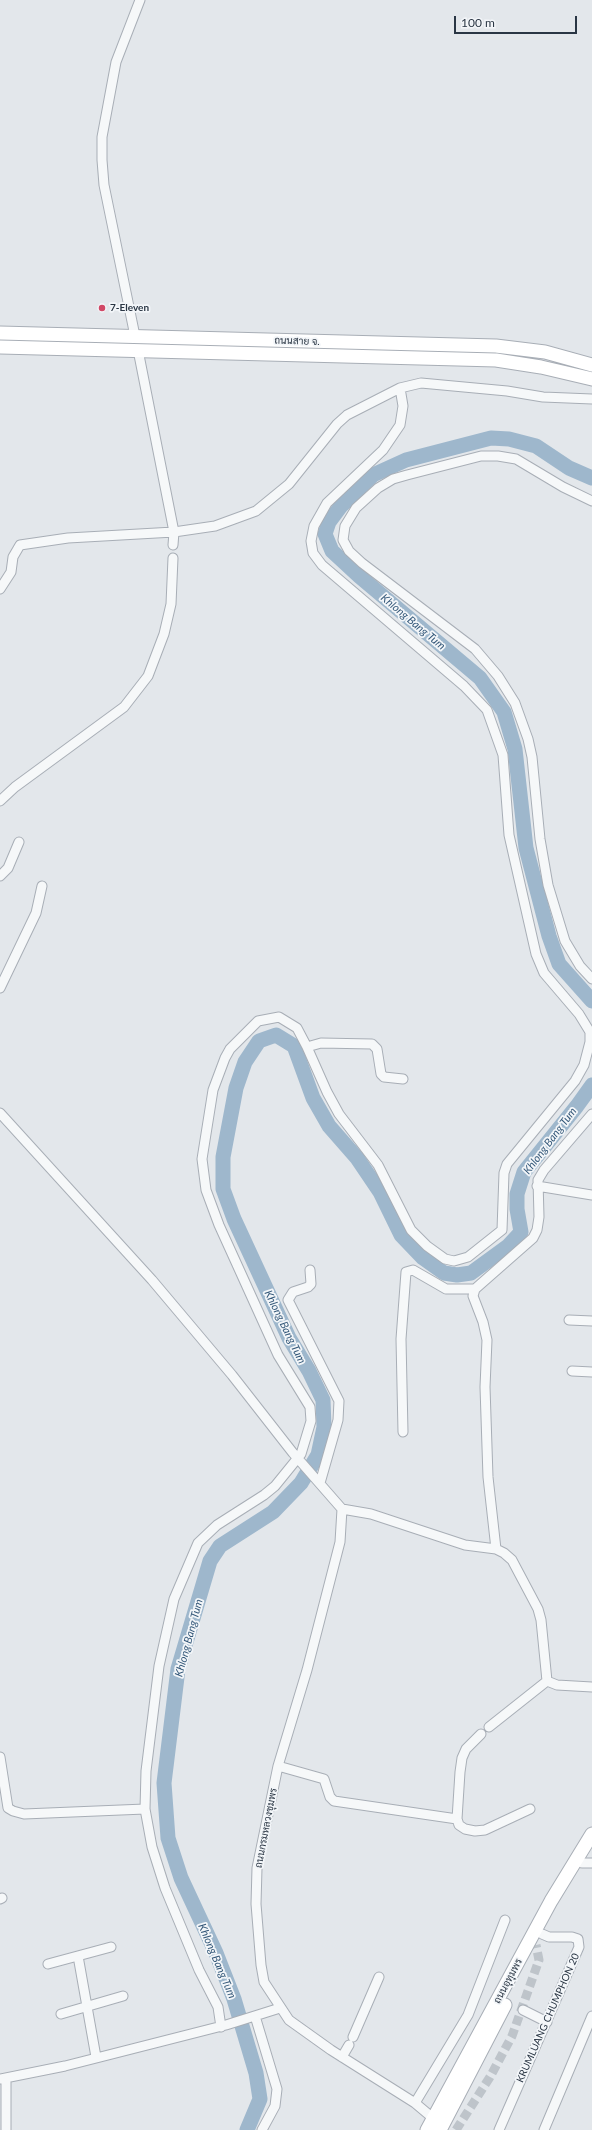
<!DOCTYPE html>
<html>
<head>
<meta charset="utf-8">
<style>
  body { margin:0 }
  #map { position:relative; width:592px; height:2130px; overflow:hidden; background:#e3e7eb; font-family:Lato,sans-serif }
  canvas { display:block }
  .scale { position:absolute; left:454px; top:16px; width:123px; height:18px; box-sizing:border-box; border:2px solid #2a3644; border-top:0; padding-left:5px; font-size:12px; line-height:14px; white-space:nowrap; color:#2a3644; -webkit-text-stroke:3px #f3f6f9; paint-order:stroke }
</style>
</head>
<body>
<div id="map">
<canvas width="592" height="2130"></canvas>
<div class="scale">100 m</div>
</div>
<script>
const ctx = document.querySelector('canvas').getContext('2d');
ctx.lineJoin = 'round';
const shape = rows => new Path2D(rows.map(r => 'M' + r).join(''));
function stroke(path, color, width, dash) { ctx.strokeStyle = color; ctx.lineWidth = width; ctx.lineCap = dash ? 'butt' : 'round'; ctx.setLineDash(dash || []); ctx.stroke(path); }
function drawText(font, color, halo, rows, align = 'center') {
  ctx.font = font + ' Lato,Sarabun,sans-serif'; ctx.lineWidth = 3.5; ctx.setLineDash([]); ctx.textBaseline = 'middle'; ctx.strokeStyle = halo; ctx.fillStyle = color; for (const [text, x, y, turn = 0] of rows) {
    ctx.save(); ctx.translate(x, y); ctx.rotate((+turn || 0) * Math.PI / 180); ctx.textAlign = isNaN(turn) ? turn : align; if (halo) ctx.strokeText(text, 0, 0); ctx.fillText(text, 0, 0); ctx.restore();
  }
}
stroke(shape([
  [592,478,569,468,536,446,509,439,491,438,406,460,373,475,341,506,329,522,325,534,332,551,359,576,480,678,504,712,515,749,526,848,549,936,559,964,592,1001],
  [247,2130,260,2099,256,2073,234,1999,216,1953,181,1878,168,1838,164,1783,178,1669,210,1561,220,1546,273,1512,301,1483,318,1455,324,1427,323,1400,309,1371,289,1338,234,1219,223,1189,223,1157,236,1088,245,1062,259,1041,276,1035,294,1046,313,1098,329,1126,357,1158,380,1192,401,1235,423,1258,444,1273,457,1275,471,1273,508,1246,521,1232,517,1209,517,1194,524,1172,577,1106,592,1085]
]), '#9eb7cc', 15);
stroke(shape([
  [456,2130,490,2077,512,2036,539,1960,536,1945]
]), '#bec4ca', 9, [9, 4.5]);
const street = shape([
  [135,336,104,185,102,160,102,137,116,62,140,0],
  [138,350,174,532,173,545],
  [592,501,563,487,516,459,498,456,481,456,407,475,393,479,378,488,356,508,345,526,343,540,349,551,362,563,475,649,498,676,515,703,528,739,532,757,540,839,548,885,565,941,580,966,592,979],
  [0,589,11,572,13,557,20,545,68,538,174,532,215,526,256,511,289,484,337,424,347,415,400,388,421,383,507,391,543,397,592,399],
  [0,801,15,787,124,707,148,676,164,634,171,604,173,558],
  [0,876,8,868,19,842],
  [0,988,36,913,42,886],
  [307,1047,321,1043,372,1044,377,1049,381,1074,384,1077,403,1079],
  [0,1113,152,1280,232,1375,293,1453,342,1509,340,1542,307,1670,278,1766,257,1868,256,1904,261,1965,264,1982,289,2020,331,2050,415,2103,434,2119],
  [537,1186,592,1195],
  [310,1270,311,1284,308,1287,293,1292,288,1300,339,1401,338,1420,320,1483],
  [569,1320,592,1321],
  [572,1371,592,1372],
  [403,1432,401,1339,406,1272,413,1270,446,1289,475,1289],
  [342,1509,371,1514,465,1545,496,1549,504,1553,512,1560,538,1609,541,1620,547,1681,557,1685,592,1687],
  [496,1549,488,1477,485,1387,487,1340,483,1322,473,1296,475,1289,533,1238,537,1230,539,1217,538,1180,544,1170,592,1114],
  [489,1727,547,1681],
  [481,1734,466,1749,462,1758,460,1772,457,1819,459,1825,465,1829,475,1831,485,1830,530,1809],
  [0,1757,8,1808,13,1811,24,1814,145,1809],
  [278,1766,324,1779,330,1797,334,1801,457,1819],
  [582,1863,592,1863],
  [0,1899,2,1898],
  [78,1956,96,2057],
  [48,1964,111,1947],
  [523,2010,547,2022],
  [61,2014,123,1996],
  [255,2016,277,2089,275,2106,262,2130],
  [221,2027,218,2007,199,1970,165,1888,152,1847,145,1809,146,1771,159,1666,174,1599,198,1543,217,1525,264,1495,275,1486,301,1454,311,1421,310,1407,278,1355,219,1225,206,1190,202,1159,213,1090,225,1058,230,1049,258,1021,279,1017,297,1028,307,1047,327,1092,339,1114,378,1165,411,1230,427,1246,445,1259,454,1261,468,1257,502,1230,504,1173,507,1164,575,1081,584,1065,590,1042,590,1032,579,1014,544,973,536,954,509,835,503,755,487,710,464,686,322,565,313,553,311,541,314,526,327,503,383,450,400,425,403,406,400,388],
  [353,2037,379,1977],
  [342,2057,349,2045],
  [0,2079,65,2066,226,2025,280,2008],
  [415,2103,468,2015,505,1920],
  [6,2130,6,2078],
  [499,2130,579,1947,578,1939,572,1937,549,1937,542,1934],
  [544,2130,592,2016]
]);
const secondary = shape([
  [0,333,496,346,545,352,592,365],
  [0,347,496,360,541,367,592,379],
  [427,2130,551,1901,592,1834],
  [440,2130,505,2005]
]);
stroke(street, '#a8aeb6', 11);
stroke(secondary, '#a8aeb6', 15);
stroke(street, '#f6f8f9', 9);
stroke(secondary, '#fff', 13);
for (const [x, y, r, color] of [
  [102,308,4,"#d14866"]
]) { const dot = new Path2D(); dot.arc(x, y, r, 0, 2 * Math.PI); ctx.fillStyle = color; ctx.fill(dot); stroke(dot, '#f3f6f9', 1.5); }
drawText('bold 10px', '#2a3644', '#f3f6f9', [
  ["7-Eleven",110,308]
], 'left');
drawText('10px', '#2a3644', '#f3f6f9', [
  ["ถนนสาย จ.",297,341,2],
  ["ถนนกรมหลวงชุมพร",266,1828,-79],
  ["ถนนอุทุมพร",508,1981,-62],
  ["KRUMLUANG CHUMPHON 20",548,2018,-66]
]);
drawText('italic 11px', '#345879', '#f3f6f9', [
  ["Khlong Bang Tum",413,622,40],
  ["Khlong Bang Tum",550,1141,-53],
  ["Khlong Bang Tum",285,1327,64],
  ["Khlong Bang Tum",189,1638,-75],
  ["Khlong Bang Tum",217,1961,67]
]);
</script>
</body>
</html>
